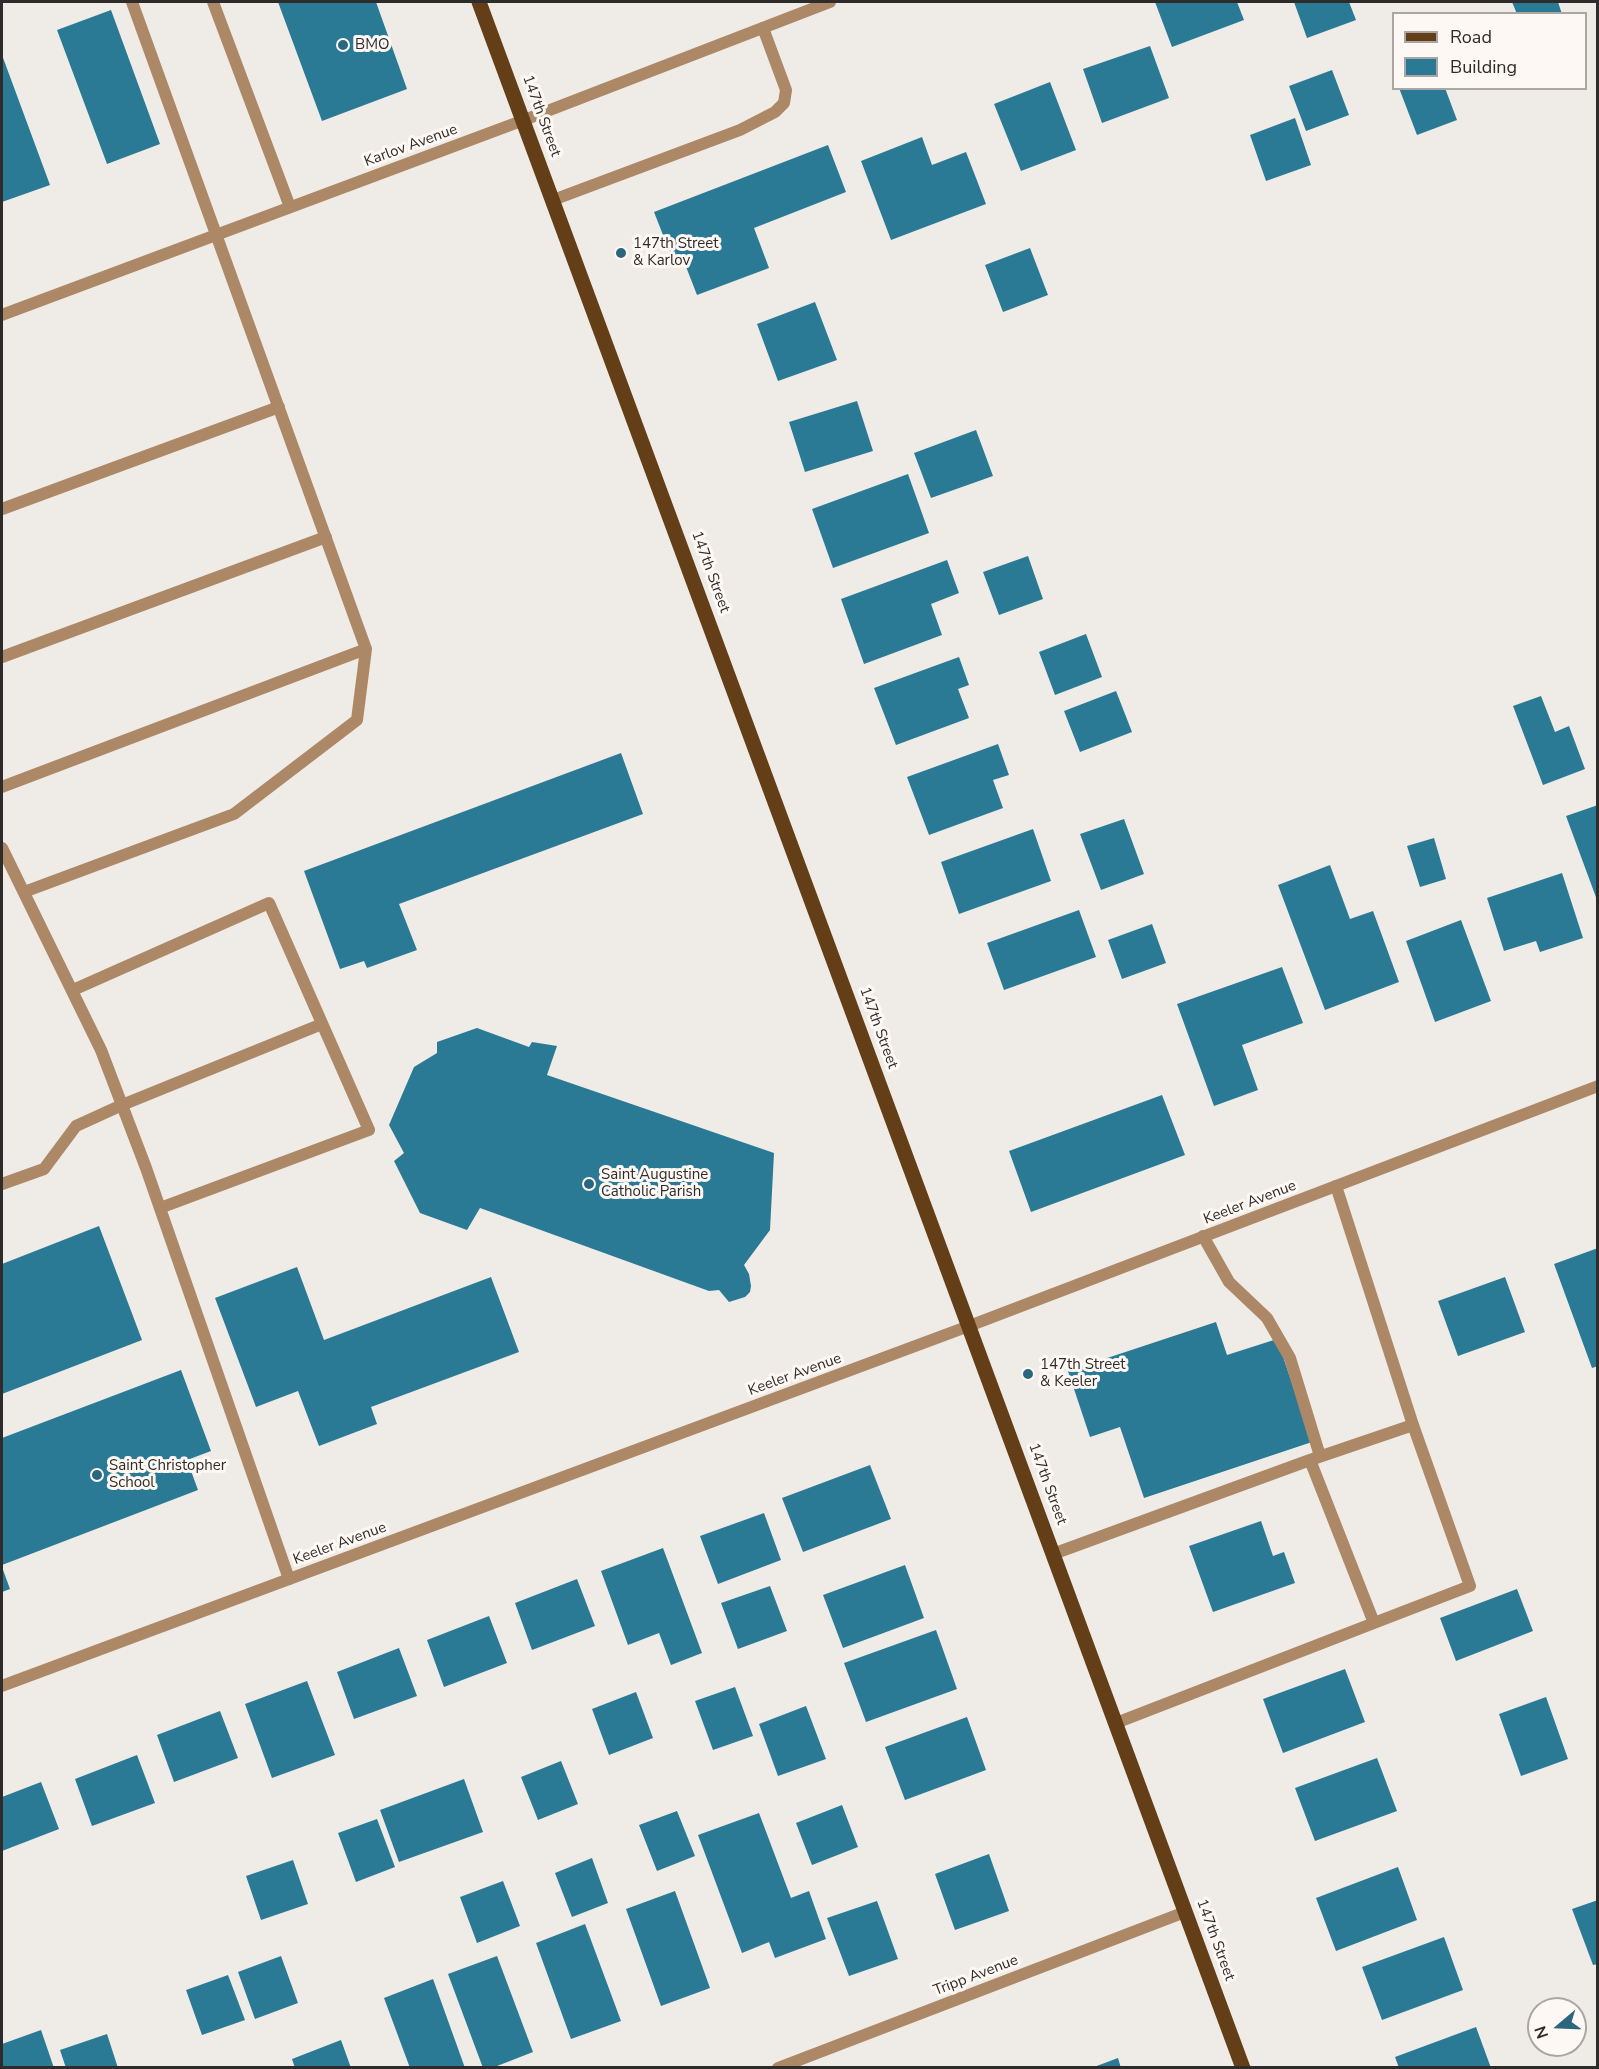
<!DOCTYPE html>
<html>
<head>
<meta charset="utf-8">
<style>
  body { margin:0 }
  #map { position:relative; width:1599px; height:2069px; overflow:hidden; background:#efebe7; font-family:"Nunito Sans",sans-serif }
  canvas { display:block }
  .frame { position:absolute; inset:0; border:3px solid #2e2c2b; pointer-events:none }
  .legend { position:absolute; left:1392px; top:12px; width:195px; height:78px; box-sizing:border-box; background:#fdf8f4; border:2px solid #aaa6a4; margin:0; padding:8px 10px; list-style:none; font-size:18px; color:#2e2c2b }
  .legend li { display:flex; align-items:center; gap:12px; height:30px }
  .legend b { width:30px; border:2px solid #aaa6a4 }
  .north { position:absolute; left:1527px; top:1997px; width:60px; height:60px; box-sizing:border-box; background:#fdf8f4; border:2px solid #aaa6a4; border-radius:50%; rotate:251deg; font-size:16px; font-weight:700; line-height:24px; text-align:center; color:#2e2c2b }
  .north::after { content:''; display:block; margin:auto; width:21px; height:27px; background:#2a677e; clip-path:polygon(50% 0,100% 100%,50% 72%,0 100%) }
</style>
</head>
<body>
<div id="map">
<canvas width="1599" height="2069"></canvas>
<div class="frame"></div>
<ul class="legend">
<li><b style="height:8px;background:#633e16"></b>Road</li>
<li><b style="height:16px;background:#2b7a95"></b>Building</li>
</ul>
<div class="north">N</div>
</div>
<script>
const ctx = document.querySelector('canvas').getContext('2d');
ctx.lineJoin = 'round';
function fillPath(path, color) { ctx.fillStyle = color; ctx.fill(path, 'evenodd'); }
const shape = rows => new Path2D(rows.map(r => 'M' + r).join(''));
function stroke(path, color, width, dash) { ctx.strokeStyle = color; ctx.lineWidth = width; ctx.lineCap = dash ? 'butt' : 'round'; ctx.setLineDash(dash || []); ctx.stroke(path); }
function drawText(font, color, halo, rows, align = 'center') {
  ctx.font = font + ' "Nunito Sans",sans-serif'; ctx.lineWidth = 6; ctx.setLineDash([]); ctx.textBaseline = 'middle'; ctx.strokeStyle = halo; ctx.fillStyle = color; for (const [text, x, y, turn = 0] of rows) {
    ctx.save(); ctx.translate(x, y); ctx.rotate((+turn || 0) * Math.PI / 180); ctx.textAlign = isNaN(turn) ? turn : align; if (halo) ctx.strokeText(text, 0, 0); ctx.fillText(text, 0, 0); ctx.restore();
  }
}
fillPath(shape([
  [278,2,376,2,407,89,322,121],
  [1155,2,1237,2,1244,20,1172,47],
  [1294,2,1349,2,1356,20,1307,38],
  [1512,2,1558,2,1562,14,1517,14],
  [111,10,160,144,107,164,57,30],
  [1150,46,1169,98,1102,123,1083,69],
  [2,55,50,185,2,202],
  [1332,70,1349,115,1306,131,1289,86],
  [1050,82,1076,150,1021,171,994,104],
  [1399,88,1445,88,1457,120,1417,135],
  [1295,118,1311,165,1266,181,1250,135],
  [922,137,932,165,966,152,986,204,891,240,861,161],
  [828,145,846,192,754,228,769,268,697,295,683,259,674,263,654,212],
  [1030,248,1048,295,1003,312,985,265],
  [815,302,837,360,778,381,757,324],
  [857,401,873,451,805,472,789,422],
  [976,430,993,476,931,498,914,453],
  [908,474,929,533,833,568,812,509],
  [1028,556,1043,599,999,615,983,572],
  [947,560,959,593,931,604,942,635,864,664,841,599],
  [1086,634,1102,677,1055,695,1039,652],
  [959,657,969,685,958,689,969,718,896,745,874,688],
  [1116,691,1132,732,1080,752,1064,711],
  [1541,696,1555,732,1569,726,1585,769,1543,785,1513,706],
  [998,744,1009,775,993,780,1003,808,929,835,907,777],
  [621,753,643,814,399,904,417,950,367,968,364,961,340,969,304,871],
  [1598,805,1598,900,1597,900,1566,816],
  [1124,819,1144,874,1101,890,1080,834],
  [1033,829,1051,881,959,914,941,862],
  [1434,838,1446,879,1420,887,1407,846],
  [1330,865,1350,919,1373,911,1399,982,1325,1010,1278,885],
  [1562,873,1583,938,1540,952,1536,941,1504,951,1487,898],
  [1079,910,1096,957,1004,990,987,943],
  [1461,920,1491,1001,1435,1022,1406,941],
  [1152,924,1166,963,1122,979,1108,940],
  [1282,967,1303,1023,1242,1045,1258,1090,1214,1106,1177,1004],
  [477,1028,529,1047,532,1042,557,1046,547,1075,774,1153,770,1230,744,1265,749,1274,751,1286,750,1292,745,1297,729,1302,719,1290,709,1291,480,1208,467,1230,420,1213,394,1161,404,1153,389,1125,414,1067,437,1053,437,1042],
  [1162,1095,1185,1155,1031,1212,1009,1151],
  [99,1226,142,1340,2,1394,2,1264],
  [1598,1248,1598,1366,1592,1368,1554,1264],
  [297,1267,324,1340,491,1277,519,1352,371,1407,377,1424,319,1446,298,1391,256,1407,215,1298],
  [1505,1277,1525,1332,1458,1356,1438,1301],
  [1216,1322,1227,1355,1277,1339,1312,1442,1144,1498,1120,1427,1090,1437,1068,1371],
  [181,1370,211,1451,187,1460,198,1490,2,1565,2,1438],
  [870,1465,891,1519,803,1552,782,1498],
  [764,1513,781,1560,718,1584,700,1536],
  [1261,1521,1273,1556,1284,1552,1295,1583,1213,1612,1189,1546],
  [663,1548,702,1653,671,1665,659,1633,628,1645,601,1571],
  [905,1565,924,1618,843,1648,823,1595],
  [2,1567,10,1589,2,1592],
  [577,1579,595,1626,532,1650,515,1603],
  [770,1586,787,1631,738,1649,721,1603],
  [1517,1589,1533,1631,1456,1661,1440,1618],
  [489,1616,507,1663,444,1687,427,1640],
  [936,1630,957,1689,866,1722,844,1663],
  [399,1648,417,1696,354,1719,337,1672],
  [1345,1669,1365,1722,1283,1753,1263,1699],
  [307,1681,335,1755,272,1778,245,1704],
  [735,1687,753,1736,713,1750,695,1701],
  [636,1692,653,1738,609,1755,592,1709],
  [1546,1697,1568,1759,1521,1776,1499,1714],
  [806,1706,826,1759,778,1776,759,1724],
  [220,1711,238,1758,174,1782,157,1735],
  [967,1717,986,1770,905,1800,885,1747],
  [137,1755,155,1803,92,1826,75,1779],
  [1377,1758,1397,1811,1315,1841,1295,1788],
  [561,1761,578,1804,538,1820,521,1777],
  [464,1779,483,1832,399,1862,380,1810],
  [41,1782,59,1829,2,1851,2,1797],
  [842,1805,858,1847,812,1865,796,1823],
  [677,1811,695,1856,657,1871,639,1825],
  [759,1813,791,1898,809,1891,826,1939,775,1958,769,1942,742,1953,698,1835],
  [377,1819,395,1867,356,1882,338,1833],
  [989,1854,1009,1911,955,1930,935,1874],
  [592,1858,608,1903,572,1917,555,1873],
  [293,1860,308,1904,261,1920,246,1876],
  [1398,1867,1417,1920,1336,1951,1316,1898],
  [503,1881,520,1926,477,1943,460,1897],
  [675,1891,710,1988,661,2006,626,1909],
  [1598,1900,1598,1964,1593,1965,1572,1909],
  [877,1901,898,1959,849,1976,827,1918],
  [585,1924,621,2021,571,2039,536,1943],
  [1444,1937,1463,1990,1382,2020,1362,1967],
  [281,1956,298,2003,255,2019,238,1972],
  [497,1956,533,2052,492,2068,483,2068,448,1974],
  [228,1975,245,2020,202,2035,186,1990],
  [433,1979,465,2068,410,2068,384,1998],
  [1476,2027,1491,2068,1399,2068,1395,2057],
  [41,2030,54,2068,2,2068,2,2044],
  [107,2034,118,2068,66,2068,60,2050],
  [341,2040,351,2068,295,2068,292,2059],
  [1118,2058,1121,2068,1094,2068,1094,2067]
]), '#2b7a95');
stroke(shape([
  [213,2,290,207],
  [553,200,740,130,775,112,784,103,786,90,763,28],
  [2,509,279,407],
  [2,657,326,537],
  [2,787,366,649],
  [2,848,101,1050,146,1168,289,1579],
  [24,892,234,814,357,720,366,649,132,2],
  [73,990,269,903,369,1130,160,1208],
  [2,1184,44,1169,76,1126,122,1105,322,1024],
  [1203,1236,1229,1282,1267,1318,1290,1358,1320,1456],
  [1310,1460,1413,1425,1336,1186],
  [1053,1554,1310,1460,1374,1623,1116,1723],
  [1374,1623,1470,1586,1413,1425]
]), '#ad8866', 12);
stroke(shape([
  [2,315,524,120,830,2],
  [2,1686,969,1326,1598,1086],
  [778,2068,1185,1912]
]), '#ad8866', 12);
stroke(shape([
  [479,2,1243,2068]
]), '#633e16', 15);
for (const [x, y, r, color] of [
  [343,45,6,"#2a677e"],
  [621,253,6,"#2a677e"],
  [589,1184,6,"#2a677e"],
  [1028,1374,6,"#2a677e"],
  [97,1475,6,"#2a677e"]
]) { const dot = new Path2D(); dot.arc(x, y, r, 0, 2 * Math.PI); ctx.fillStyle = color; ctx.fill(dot); stroke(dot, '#fdf8f4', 2); }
drawText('15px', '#2e2c2b', '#fdf8f4', [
  ["BMO",355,45],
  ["147th Street",633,244],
  ["& Karlov",633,261],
  ["Saint Augustine",601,1175],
  ["Catholic Parish",601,1192],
  ["147th Street",1040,1365],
  ["& Keeler",1040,1382],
  ["Saint Christopher",109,1466],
  ["School",109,1483]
], 'left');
drawText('15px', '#2e2c2b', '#fdf8f4', [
  ["147th Street",541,116,70],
  ["Karlov Avenue",411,146,-20],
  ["147th Street",710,572,70],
  ["147th Street",878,1028,70],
  ["Keeler Avenue",1250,1203,-21],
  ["Keeler Avenue",795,1375,-20],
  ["147th Street",1047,1484,70],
  ["Keeler Avenue",340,1544,-20],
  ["147th Street",1215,1940,70],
  ["Tripp Avenue",976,1976,-21]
]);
</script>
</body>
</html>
